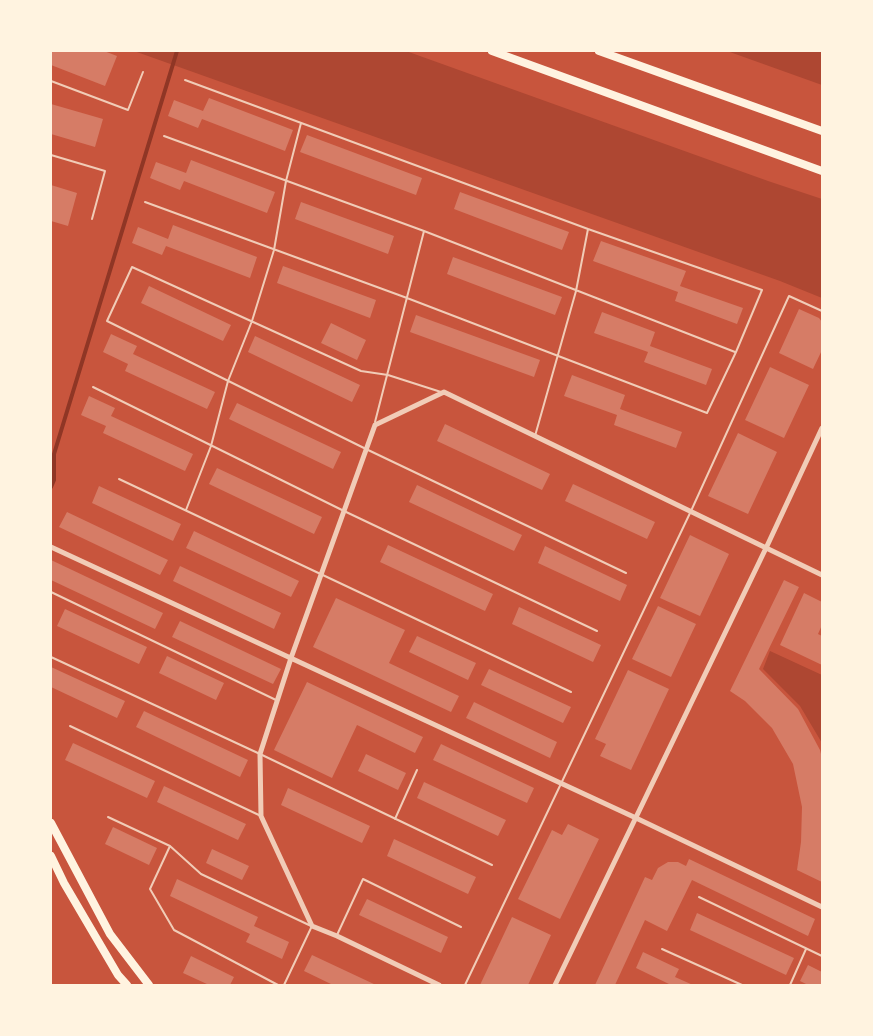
<!DOCTYPE html>
<html>
<head>
<meta charset="utf-8">
<style>
  body { margin:0 }
  #map { position:relative; width:873px; height:1036px; overflow:hidden; background:#c8553d; font-family:"Noto Sans",sans-serif }
  canvas { display:block }
  .frame { position:absolute; inset:0; border:52px solid #fff3e0; pointer-events:none }
</style>
</head>
<body>
<div id="map">
<canvas width="873" height="1036"></canvas>
<div class="frame"></div>
</div>
<script>
const ctx = document.querySelector('canvas').getContext('2d');
ctx.lineJoin = 'round';
function fillPath(path, color) { ctx.fillStyle = color; ctx.fill(path, 'evenodd'); }
const shape = rows => new Path2D(rows.map(r => 'M' + r).join(''));
function stroke(path, color, width, dash) { ctx.strokeStyle = color; ctx.lineWidth = width; ctx.lineCap = dash ? 'butt' : 'round'; ctx.setLineDash(dash || []); ctx.stroke(path); }
fillPath(shape([
  [134,51,406,51,768,181,822,199,822,298,780,281],
  [727,51,822,51,822,85],
  [770,651,822,675,822,743,800,706,763,669]
]), '#ae4732');
stroke(shape([
  [51,487,54,480,54,454,177,51]
]), '#8f3625', 4);
fillPath(shape([
  [51,51,104,51,117,56,105,86,51,65],
  [209,98,293,130,285,151,202,119,198,128,168,116,174,100,203,111],
  [51,104,103,119,95,147,51,134],
  [307,135,422,178,416,195,300,152],
  [191,160,275,192,267,213,184,181,180,190,150,178,156,162,186,173],
  [51,185,77,193,68,226,51,221],
  [460,192,569,232,562,250,454,209],
  [301,202,394,236,388,254,295,219],
  [173,225,257,257,250,278,166,246,162,255,132,243,138,227,168,239],
  [601,241,686,271,680,286,743,308,737,324,675,301,678,292,593,261],
  [453,257,562,297,555,315,447,274],
  [283,266,376,300,370,318,277,283],
  [149,286,231,325,223,341,141,303],
  [799,309,819,318,822,322,822,350,813,369,779,353],
  [602,312,655,332,650,346,712,369,706,385,644,362,648,352,594,333],
  [416,315,540,360,534,377,410,332],
  [331,323,366,340,357,360,321,343],
  [111,334,137,346,133,354,215,392,207,409,125,371,128,364,103,352],
  [255,336,360,385,352,402,248,352],
  [770,367,809,385,784,438,745,420],
  [572,375,625,395,620,409,682,432,676,448,614,425,617,415,564,396],
  [89,396,115,408,111,416,193,454,185,471,103,433,106,426,81,415],
  [237,403,341,452,333,469,229,419],
  [445,424,550,474,542,490,437,441],
  [738,433,777,452,748,514,708,496],
  [217,468,322,517,314,534,209,484],
  [573,484,655,522,647,539,565,501],
  [417,485,522,535,514,551,409,502],
  [99,486,181,524,173,541,92,503],
  [67,512,168,560,160,575,59,527],
  [194,531,299,581,291,597,186,548],
  [690,535,729,554,700,616,660,598],
  [388,545,493,594,485,611,380,562],
  [545,546,627,585,620,601,538,563],
  [51,560,163,613,155,629,51,580],
  [180,566,281,613,274,629,173,581],
  [784,580,799,587,759,669,798,709,820,750,822,758,822,882,797,870,801,842,802,807,793,764,772,728,745,701,730,691],
  [804,593,822,602,822,625,818,634,822,636,822,665,780,645],
  [336,598,405,630,389,663,459,696,451,712,313,647],
  [658,606,696,624,671,677,632,659],
  [519,607,601,645,593,662,512,624],
  [65,609,147,647,139,664,57,626],
  [180,621,281,669,273,684,172,637],
  [417,636,476,663,468,680,409,652],
  [167,656,224,683,216,700,159,673],
  [51,667,125,701,117,718,51,687],
  [489,669,571,707,563,723,481,685],
  [628,670,669,689,631,770,600,756,606,744,595,739],
  [307,682,423,737,415,753,357,725,332,778,274,750],
  [474,702,557,742,550,758,466,718],
  [144,711,248,760,240,777,136,727],
  [73,743,155,781,147,798,65,760],
  [441,744,534,788,527,803,433,760],
  [366,754,406,773,398,790,358,771],
  [424,782,506,820,498,836,417,798],
  [164,786,246,824,238,840,157,802],
  [288,788,370,826,362,843,281,805],
  [568,824,599,839,560,919,518,899,552,830,562,835],
  [113,827,157,848,149,865,105,844],
  [394,839,476,877,468,894,387,856],
  [212,849,249,866,242,880,206,863],
  [689,859,815,919,808,936,692,880,667,931,645,920,615,985,595,985,645,877,652,880,658,868,668,862,678,862,686,866],
  [177,879,258,917,254,926,289,942,282,959,246,942,250,934,170,896],
  [367,899,448,937,441,953,359,915],
  [697,913,794,958,786,975,690,930],
  [512,917,551,935,528,985,480,985],
  [643,952,679,969,675,977,693,985,671,985,636,968],
  [312,955,376,985,333,985,304,971],
  [191,956,234,977,230,985,209,985,183,973],
  [808,965,822,972,822,985,808,985,800,981]
]), '#d67c66');
stroke(shape([
  [185,80,588,229,576,291,535,436],
  [51,81,128,110,143,72],
  [164,136,424,231,375,422],
  [51,155,105,171,92,219],
  [145,202,407,298,707,413,736,352,762,290,588,229],
  [424,231,735,352],
  [93,387,344,511,597,631],
  [441,392,388,375,361,371,132,267,107,321,366,449,626,573],
  [119,479,571,692],
  [186,510,211,446,228,381,252,321,274,250,286,181,301,123],
  [51,592,276,700],
  [51,657,260,754,492,865],
  [70,726,261,816],
  [108,817,170,846,150,889,174,930,278,985],
  [395,819,417,770],
  [170,846,201,874,309,925],
  [699,897,822,956],
  [337,935,363,879,461,927],
  [662,949,742,985],
  [284,985,311,928],
  [465,985,691,511,789,296,822,311],
  [790,985,806,949]
]), '#f1ccb7', 2);
stroke(shape([
  [51,547,636,818,822,907],
  [439,985,337,936,312,926,261,816,260,754,291,658,375,425,444,392,822,575],
  [555,985,767,546,822,428]
]), '#f1ccb7', 5);
stroke(shape([
  [51,823,110,934,149,985],
  [51,856,64,883,118,975,127,985]
]), '#fff3e0', 8);
stroke(shape([
  [492,51,822,171],
  [599,51,822,131]
]), '#fff3e0', 8);
</script>
</body>
</html>
